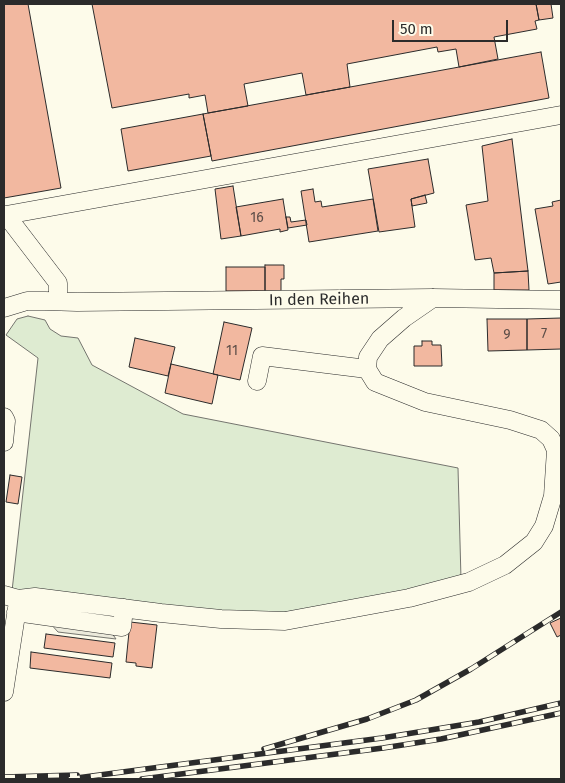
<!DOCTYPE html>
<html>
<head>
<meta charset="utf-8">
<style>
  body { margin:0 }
  #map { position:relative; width:565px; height:783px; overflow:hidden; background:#fdfbea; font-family:"Fira Sans",sans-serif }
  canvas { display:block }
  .frame { position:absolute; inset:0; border:5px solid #2b2b2b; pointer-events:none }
  .scale { position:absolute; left:392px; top:20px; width:116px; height:22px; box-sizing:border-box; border:2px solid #2b2b2b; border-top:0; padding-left:6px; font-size:15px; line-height:18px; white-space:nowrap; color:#2b2b2b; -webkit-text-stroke:4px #fdfbea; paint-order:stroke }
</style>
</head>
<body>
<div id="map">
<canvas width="565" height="783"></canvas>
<div class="frame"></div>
<div class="scale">50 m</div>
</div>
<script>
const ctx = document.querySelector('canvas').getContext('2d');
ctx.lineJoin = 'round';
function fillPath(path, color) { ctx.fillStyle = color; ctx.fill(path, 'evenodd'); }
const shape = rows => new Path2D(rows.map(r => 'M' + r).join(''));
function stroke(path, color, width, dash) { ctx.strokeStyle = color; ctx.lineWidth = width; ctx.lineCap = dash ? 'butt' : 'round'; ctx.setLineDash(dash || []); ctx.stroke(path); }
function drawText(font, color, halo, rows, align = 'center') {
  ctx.font = font + ' "Fira Sans",sans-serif'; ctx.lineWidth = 4; ctx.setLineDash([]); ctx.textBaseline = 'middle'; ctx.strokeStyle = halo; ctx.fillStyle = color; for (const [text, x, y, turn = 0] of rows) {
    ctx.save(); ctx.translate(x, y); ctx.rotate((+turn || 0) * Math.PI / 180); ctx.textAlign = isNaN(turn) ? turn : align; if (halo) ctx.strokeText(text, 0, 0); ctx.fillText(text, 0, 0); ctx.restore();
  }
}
const green = shape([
  [28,316,45,320,50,329,61,336,78,338,92,365,183,414,458,468,461,579,425,591,267,615,12,591,38,358,6,335,17,319,28,316]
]);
fillPath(green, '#deebd1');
stroke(green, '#74746e', 1);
const parking = shape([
  [49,622,109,629,116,639,58,632,49,622]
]);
fillPath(parking, '#eceadb');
stroke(parking, '#74746e', 1);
const building = shape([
  [4,4,28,4,61,188,4,198,4,4],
  [92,4,536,4,539,20,535,21,537,29,494,37,498,59,459,67,456,49,438,52,437,47,347,64,350,87,306,95,302,73,244,84,248,106,208,113,205,95,189,98,189,94,112,108,92,4],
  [536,4,551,4,553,18,539,20,536,4],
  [541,52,549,98,212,161,203,114,541,52],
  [203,114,211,156,128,171,121,129,203,114],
  [512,139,528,271,494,273,491,258,475,260,466,205,488,201,482,146,512,139],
  [428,159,434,193,411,199,415,227,379,232,368,169,428,159],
  [233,186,241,236,221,239,215,189,233,186],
  [313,189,315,202,321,201,322,207,373,199,378,231,309,242,301,191,313,189],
  [425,195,427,203,412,206,411,199,425,195],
  [283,199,288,230,280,232,280,229,241,236,236,207,283,199],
  [561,200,561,282,548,284,535,209,553,206,552,202,561,200],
  [286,217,290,217,291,222,306,220,307,225,288,228,286,217],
  [265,265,284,265,284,279,281,279,281,291,265,291,265,265],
  [226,267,265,267,265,291,226,291,226,267],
  [528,271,529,290,494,290,494,273,528,271],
  [561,318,561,349,527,350,527,319,561,318],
  [487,319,527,319,527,350,488,351,487,319],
  [224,322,252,328,240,380,213,374,224,322],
  [135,338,175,347,168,376,129,367,135,338],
  [422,341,432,341,432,345,441,345,442,366,414,366,414,346,422,346,422,341],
  [171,364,218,375,212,404,165,393,171,364],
  [10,475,22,477,18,504,6,502,10,475],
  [561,618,561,635,557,637,550,623,561,618],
  [130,622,157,625,152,668,136,666,136,663,126,662,130,622],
  [46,634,115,643,113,657,44,648,46,634],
  [31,652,112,663,110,678,30,668,31,652]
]);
fillPath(building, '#f2b8a0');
stroke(building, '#2b2b2b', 1);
const minor = shape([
  [4,215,6,215,58,283,58,301],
  [6,215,561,115],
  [4,308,27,301,45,301,77,302,433,298,561,300],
  [257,381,262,356,367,369],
  [4,417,6,421,4,442],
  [4,595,18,599,35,597,161,613,221,619,285,621,409,598,469,582,505,565,534,542,544,526,553,496,556,450,551,439,541,430,510,420,425,402,375,382,367,369,368,357,380,339,404,318,433,298],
  [16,612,122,627,124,608],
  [4,692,18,602]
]);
stroke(minor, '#2b2b2b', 19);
stroke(minor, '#fdfbea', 18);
const rail = shape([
  [264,749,367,719,416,700,471,669,561,612],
  [4,777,77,775],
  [69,779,382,738,479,722,561,703],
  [142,779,383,748,441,739,561,713]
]);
stroke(rail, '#2b2b2b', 5.5);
stroke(rail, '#fdfbea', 4, [11]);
drawText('14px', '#5d4e48', null, [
  ["16",257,218],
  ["7",544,334],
  ["9",507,335],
  ["11",232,351]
]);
drawText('16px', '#2b2b2b', '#fdfbea', [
  ["In den Reihen",319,300,-1]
]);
</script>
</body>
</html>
